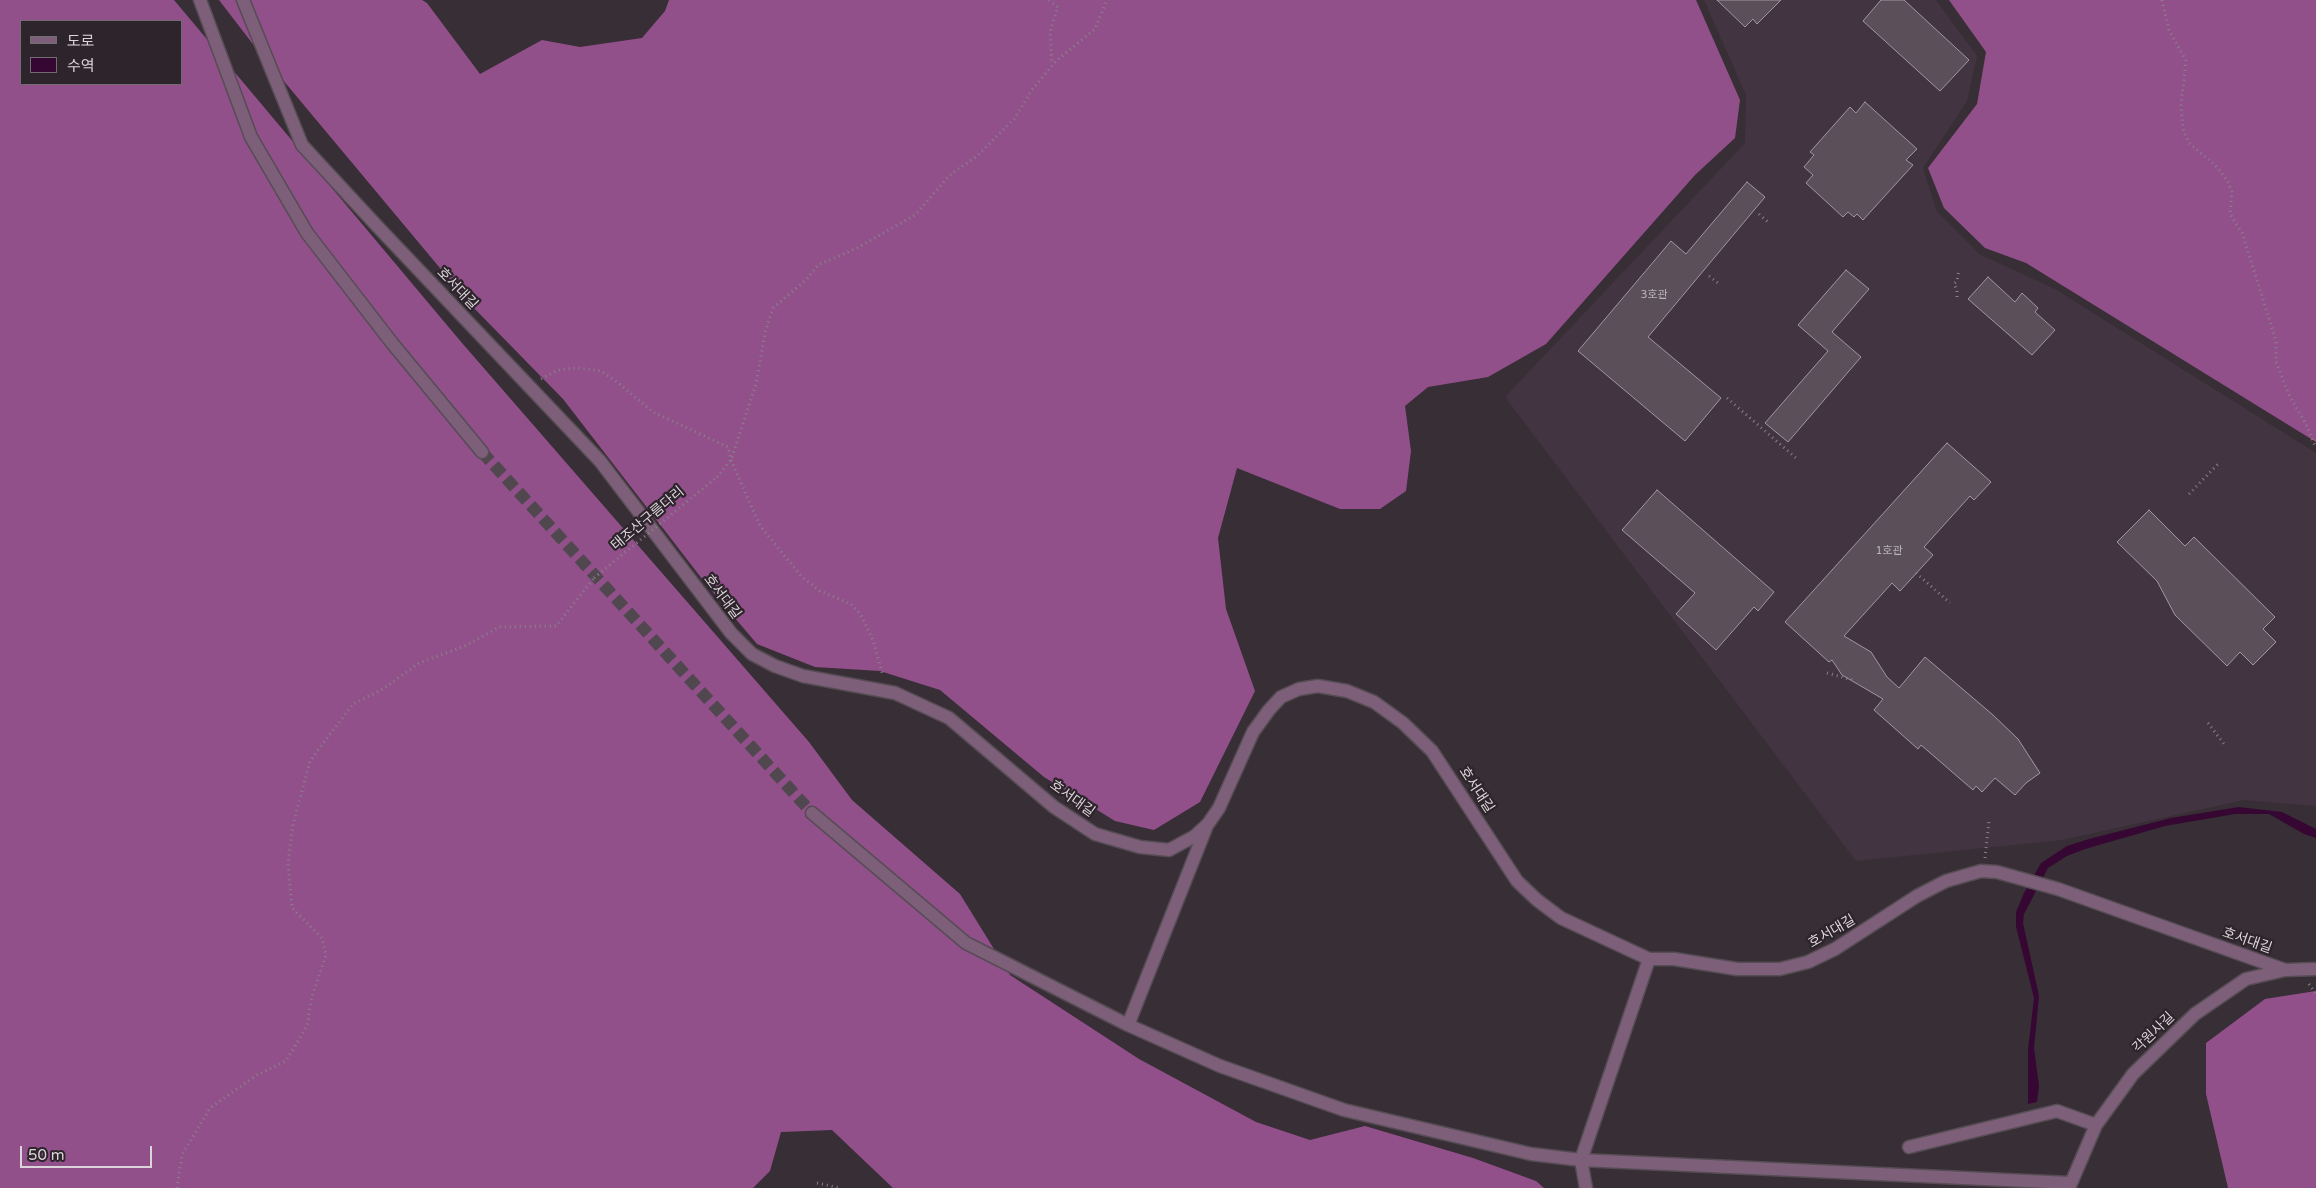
<!DOCTYPE html>
<html>
<head>
<meta charset="utf-8">
<style>
  body { margin:0 }
  #map { position:relative; width:2316px; height:1188px; overflow:hidden; background:#382e36; font-family:"Varela Round","Noto Sans KR",sans-serif }
  canvas { display:block }
  .legend { position:absolute; left:20px; top:20px; width:162px; height:65px; box-sizing:border-box; background:#2e242c; border:1px solid #736b72; margin:0; padding:6px 9px; list-style:none; font-size:15px; color:#dbd5da }
  .legend li { display:flex; align-items:center; gap:10px; height:25px }
  .legend b { width:25px; border:1px solid #736b72 }
  .scale { position:absolute; left:20px; top:1146px; width:132px; height:22px; box-sizing:border-box; border:2px solid #dbd5da; border-top:0; padding-left:6px; font-size:15px; line-height:18px; white-space:nowrap; color:#dbd5da; -webkit-text-stroke:4px #2e242c; paint-order:stroke }
</style>
</head>
<body>
<div id="map">
<canvas width="2316" height="1188"></canvas>
<ul class="legend">
<li><b style="height:6px;background:#7d5f79"></b>도로</li>
<li><b style="height:14px;background:#360733"></b>수역</li>
</ul>
<div class="scale">50 m</div>
</div>
<script>
const ctx = document.querySelector('canvas').getContext('2d');
ctx.lineJoin = 'round';
function fillPath(path, color) { ctx.fillStyle = color; ctx.fill(path, 'evenodd'); }
const shape = rows => new Path2D(rows.map(r => 'M' + r).join(''));
function stroke(path, color, width, dash) { ctx.strokeStyle = color; ctx.lineWidth = width; ctx.lineCap = dash ? 'butt' : 'round'; ctx.setLineDash(dash || []); ctx.stroke(path); }
function drawText(font, color, halo, rows, align = 'center') {
  ctx.font = font + ' "Varela Round","Noto Sans KR",sans-serif'; ctx.lineWidth = 4.5; ctx.setLineDash([]); ctx.textBaseline = 'middle'; ctx.strokeStyle = halo; ctx.fillStyle = color; for (const [text, x, y, turn = 0] of rows) {
    ctx.save(); ctx.translate(x, y); ctx.rotate((+turn || 0) * Math.PI / 180); ctx.textAlign = isNaN(turn) ? turn : align; if (halo) ctx.strokeText(text, 0, 0); ctx.fillText(text, 0, 0); ctx.restore();
  }
}
fillPath(shape([
  [1704,0,1936,0,1977,56,1967,101,1923,168,1937,212,1979,254,2055,289,2316,453,2316,806,2244,800,2062,840,1856,861,1505,397,1745,143,1746,95]
]), '#433441');
fillPath(shape([
  [0,0,174,0,462,343,809,742,852,800,960,894,1010,975,1139,1059,1256,1122,1310,1140,1365,1126,1473,1158,1536,1181,1544,1188,893,1188,832,1130,781,1132,770,1171,753,1188,0,1188],
  [21,21,181,21,181,84,21,84],
  [219,0,422,0,427,3,480,74,542,40,580,47,642,38,665,11,669,0,1696,0,1740,100,1735,138,1695,175,1546,344,1488,377,1428,387,1405,406,1411,451,1406,491,1380,509,1340,509,1237,468,1218,538,1226,609,1255,691,1200,802,1154,830,1115,821,1044,777,940,690,880,671,815,667,757,644,706,584,563,399,470,304,252,43],
  [1949,0,2316,0,2316,442,2026,263,1985,248,1944,208,1928,168,1977,104,1986,52],
  [2316,991,2316,1188,2228,1188,2206,1094,2206,1043,2265,999]
]), '#92508b');
fillPath(shape([
  [2239,807,2282,812,2316,829,2316,838,2304,834,2269,814,2235,814,2165,826,2085,849,2067,856,2048,868,2024,914,2023,923,2039,996,2034,1048,2039,1086,2037,1102,2028,1104,2028,1050,2034,998,2016,927,2016,912,2024,893,2041,863,2067,846,2089,839,2171,818]
]), '#360733');
const building = shape([
  [1717,0,1781,0,1757,24,1753,19,1745,27,1717,0],
  [1881,0,1904,0,1969,60,1940,91,1863,21,1881,0],
  [1865,102,1917,149,1906,160,1913,165,1863,220,1857,214,1854,217,1848,212,1843,217,1806,183,1813,175,1804,167,1814,155,1810,152,1850,107,1856,113,1865,102],
  [1747,182,1765,197,1648,337,1721,398,1685,441,1578,351,1671,241,1686,254,1747,182],
  [1846,270,1869,289,1832,332,1861,357,1788,442,1765,423,1828,351,1798,325,1846,270],
  [1988,277,2015,302,2022,293,2038,308,2035,312,2055,330,2032,355,1968,299,1988,277],
  [1947,443,1991,482,1974,500,1970,496,1924,547,1933,555,1900,591,1892,583,1844,636,1871,652,1887,677,1899,688,1925,657,1993,715,2018,739,2040,773,2026,783,2015,795,1995,778,1982,792,1976,786,1973,790,1921,745,1918,749,1874,710,1883,699,1842,675,1832,660,1829,662,1785,622,1947,443],
  [1657,490,1774,592,1758,611,1754,607,1716,650,1676,614,1695,593,1622,530,1657,490],
  [2149,510,2185,546,2194,537,2275,617,2263,629,2276,642,2253,665,2240,652,2227,666,2175,615,2157,581,2117,542,2149,510]
]);
fillPath(building, '#5b4f59');
stroke(building, '#a396a1', 1);
stroke(shape([
  [482,452,812,813]
]), '#50474f', 12, [12, 6]);
const minor = shape([
  [200,0,251,137,307,233,392,343,482,452],
  [243,0,302,145,377,226,600,461,731,633,752,654,775,666,803,676,895,693,949,718,1054,807,1095,834,1140,847,1169,850,1195,836,1208,824,1219,808,1253,732,1269,710,1281,697,1299,689,1318,686,1347,691,1374,702,1403,723,1432,751,1517,881,1537,900,1561,918,1649,959,1674,959,1737,969,1780,969,1808,962,1835,949,1917,896,1946,881,1981,871,1997,872,2058,889,2285,970],
  [812,813,966,943,1128,1025,1220,1066,1344,1110,1531,1154,1581,1160,2070,1183],
  [1128,1025,1206,828],
  [1909,1147,2057,1111,2096,1125],
  [1586,1188,1581,1160,1649,959],
  [2069,1188,2096,1125,2133,1074,2195,1014,2246,979,2285,970,2316,969]
]);
stroke(minor, '#554c54', 15);
stroke(shape([
  [1049,0,1058,7,1050,32,1052,64],
  [2162,0,2169,30,2186,61,2181,105,2183,129,2189,143,2215,165,2227,180,2232,192,2230,214,2242,233,2263,299,2276,341,2276,362,2290,397,2305,422,2316,448],
  [1759,214,1769,223],
  [1709,276,1718,283],
  [1957,297,1957,290,1954,284,1957,281,1959,269],
  [541,379,558,370,577,368,601,371,617,382,653,412,728,447,731,460,760,526,802,577,820,591,851,604,861,615,873,640,883,676],
  [1727,398,1796,458],
  [717,477,731,460,756,384,765,333,773,308,807,279,818,265,857,248,915,215,951,174,977,156,1014,119,1032,90,1056,61,1095,29,1107,0],
  [2189,494,2220,462],
  [1916,573,1950,603],
  [1827,673,1853,680],
  [2208,723,2224,744],
  [1985,858,1989,821],
  [2309,984,2316,994],
  [817,1183,840,1188],
  [177,1188,182,1155,210,1108,257,1075,286,1061,307,1026,311,1000,326,955,322,938,292,908,288,863,293,825,310,761,353,704,383,689,419,663,465,646,499,627,556,626,594,578]
]), '#8a8288', 3, [1, 4]);
stroke(minor, '#7d5f79', 12);
stroke(shape([
  [594,578,717,477]
]), '#8a8288', 3, [1, 4]);
drawText('11px', '#bbb4ba', null, [
  ["3호관",1654,295],
  ["1호관",1889,551]
]);
drawText('14px', '#dbd5da', '#2e242c', [
  ["호서대길",457,289,46],
  ["태조산구름다리",648,519,-40],
  ["호서대길",722,597,53],
  ["호서대길",1476,790,57],
  ["호서대길",1072,799,36],
  ["호서대길",1832,932,-30],
  ["호서대길",2247,941,19],
  ["각원사길",2154,1033,-44]
]);
</script>
</body>
</html>
